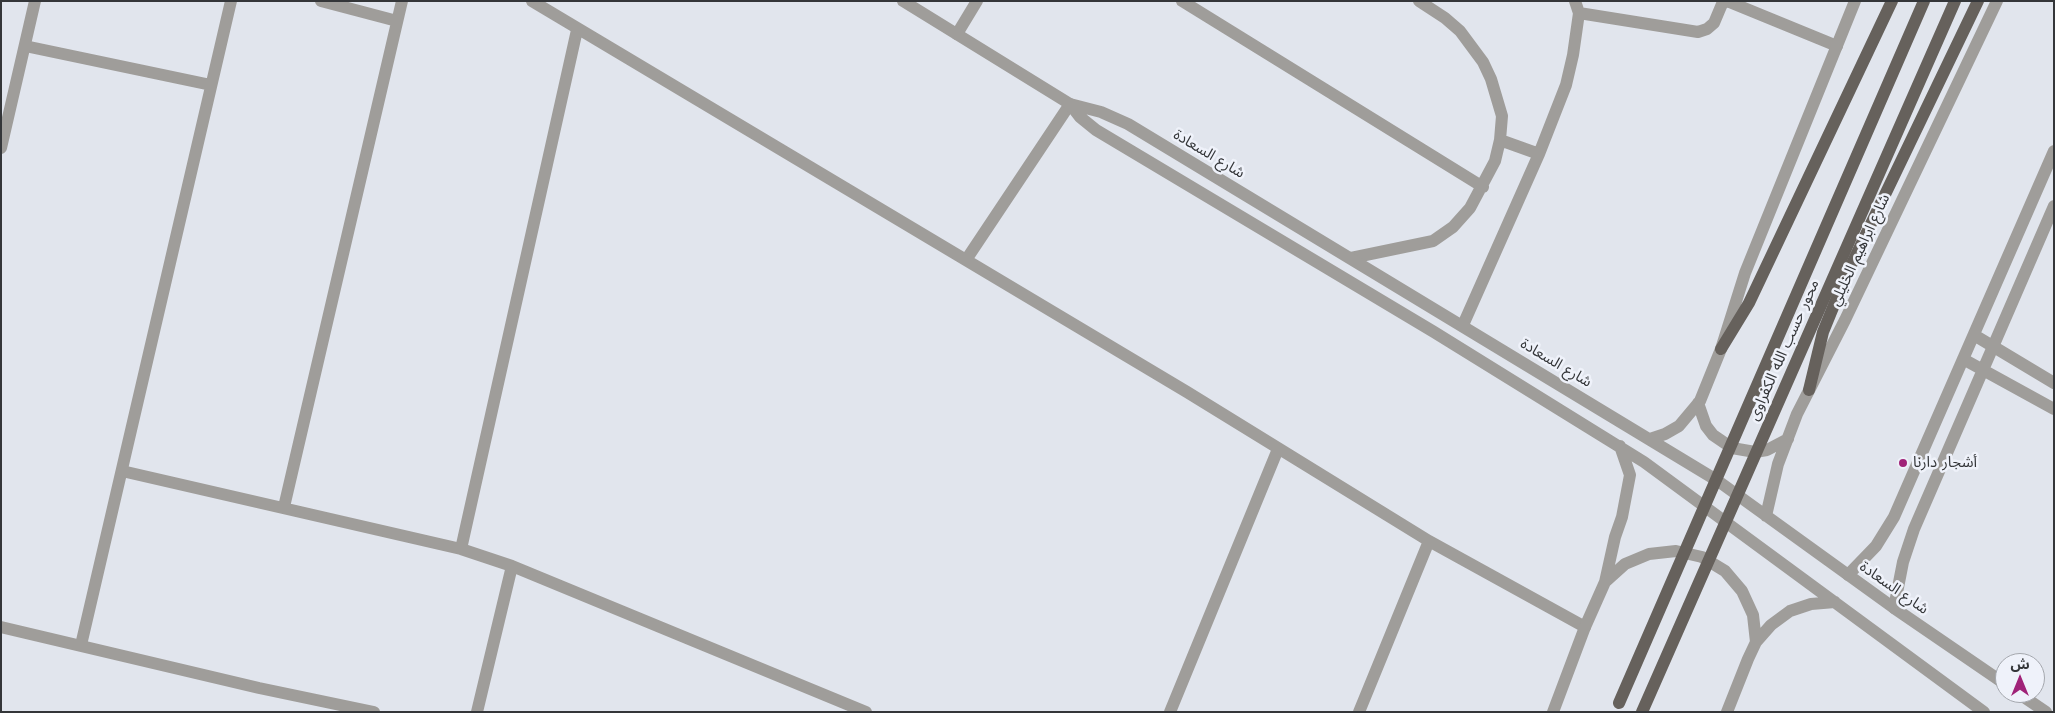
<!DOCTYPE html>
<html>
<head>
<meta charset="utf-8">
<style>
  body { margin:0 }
  #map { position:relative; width:2055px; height:713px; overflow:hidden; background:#e1e5ed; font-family:"Work Sans","Noto Sans Arabic",sans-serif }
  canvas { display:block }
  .frame { position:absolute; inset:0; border:2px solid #343639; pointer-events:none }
  .north { position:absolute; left:1995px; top:653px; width:50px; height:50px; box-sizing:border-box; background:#eff2fa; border:1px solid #a4a7ad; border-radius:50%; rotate:0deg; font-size:14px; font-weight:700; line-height:20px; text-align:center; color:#343639 }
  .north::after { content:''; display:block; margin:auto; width:18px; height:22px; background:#a02378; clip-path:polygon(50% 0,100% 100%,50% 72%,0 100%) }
</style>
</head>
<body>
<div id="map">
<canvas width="2055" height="713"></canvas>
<div class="frame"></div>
<div class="north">ش</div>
</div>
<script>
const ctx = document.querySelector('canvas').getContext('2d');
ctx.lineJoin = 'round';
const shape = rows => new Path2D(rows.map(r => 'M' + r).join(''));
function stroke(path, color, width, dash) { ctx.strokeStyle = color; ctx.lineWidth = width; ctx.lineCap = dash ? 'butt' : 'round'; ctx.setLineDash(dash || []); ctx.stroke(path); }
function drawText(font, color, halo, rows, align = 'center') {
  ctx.font = font + ' "Work Sans","Noto Sans Arabic",sans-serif'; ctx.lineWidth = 5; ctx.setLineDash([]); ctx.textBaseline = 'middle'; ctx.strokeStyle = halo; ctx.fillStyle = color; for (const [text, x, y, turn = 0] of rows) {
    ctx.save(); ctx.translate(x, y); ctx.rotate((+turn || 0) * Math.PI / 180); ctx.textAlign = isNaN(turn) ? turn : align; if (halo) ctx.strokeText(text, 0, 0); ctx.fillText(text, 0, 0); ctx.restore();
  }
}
stroke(shape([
  [321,1,397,21],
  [532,1,1187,392,1429,541,1585,627],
  [1182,1,1483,187],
  [1579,13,1698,32,1707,29,1714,23,1722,4,1727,1,1837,46],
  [957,34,977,1],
  [25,46,211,85],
  [1500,140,1539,154],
  [1351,258,1433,241,1453,227,1470,208,1495,161,1500,140,1502,116,1491,79,1483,62,1460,31,1445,18,1419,1],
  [966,260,1070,104],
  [1463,325,1539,154,1566,85,1573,55,1579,13,1575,1],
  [1974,335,2054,383],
  [1963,359,2054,409],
  [122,471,461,549,512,566,866,712],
  [284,507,402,1],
  [461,549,577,30],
  [1848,575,1876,546,1894,517,2054,151],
  [1894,608,1903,562,1914,529,2054,206],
  [1,627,259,688,374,712],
  [81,645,231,1],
  [477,712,512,566],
  [1170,712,1278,449],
  [1359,712,1429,541]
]), '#9f9d9a', 12);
stroke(shape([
  [903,1,1070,104,1101,112,1128,124,1718,481,1894,608,2005,684],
  [1070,104,1080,117,1096,130,1434,332,1644,462,1984,712],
  [1,148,35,1],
  [1698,403,1706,426,1713,435,1732,448,1755,452,1767,450,1788,439],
  [1650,439,1665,434,1679,426,1700,401,1721,349,1745,273,1855,1],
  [1766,516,1778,464,1797,414,1845,320,1997,1],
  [1605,582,1625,564,1649,554,1676,551,1702,557,1725,571,1742,591,1753,615,1756,642],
  [2018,693,2046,712],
  [1553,712,1585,627,1605,582,1615,537,1622,517,1630,475,1620,446],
  [1727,712,1748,659,1756,642,1771,625,1790,611,1811,604,1835,602]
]), '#9f9d9a', 12);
stroke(shape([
  [1721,349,1749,303,1892,1],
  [1809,390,1823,332,1845,278,1978,1]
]), '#66615c', 12);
stroke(shape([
  [1619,703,1924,1],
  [1642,712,1955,1]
]), '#66615c', 12);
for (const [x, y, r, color] of [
  [1903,463,5,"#a02378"]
]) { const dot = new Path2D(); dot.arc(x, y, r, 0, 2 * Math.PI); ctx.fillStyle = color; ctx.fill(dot); stroke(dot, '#eff2fa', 2); }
drawText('15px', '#343639', '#eff2fa', [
  ["شارع السعادة",1209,154,31],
  ["شارع ابراهيم الخليلي",1860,250,-65],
  ["محور حسب الله الكفراوى",1784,350,-66],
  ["شارع السعادة",1556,363,31],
  ["شارع السعادة",1894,588,35]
]);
drawText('15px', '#343639', '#eff2fa', [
  ["أشجار دارنا",1913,463]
], 'left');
</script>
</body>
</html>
